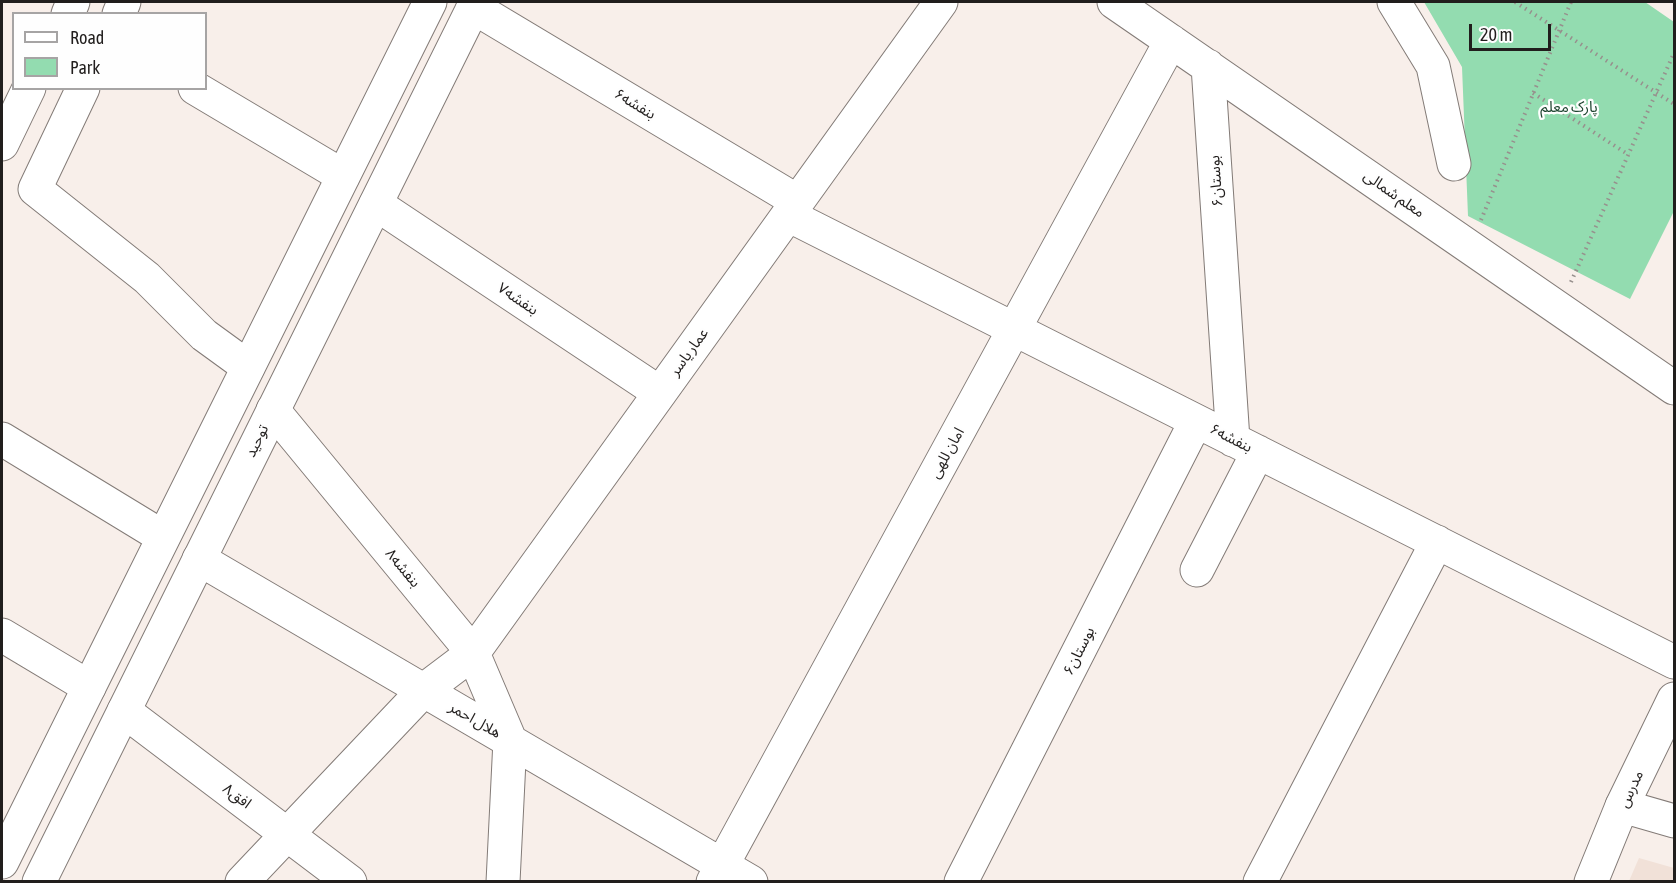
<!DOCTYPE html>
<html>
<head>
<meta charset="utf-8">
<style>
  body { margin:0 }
  #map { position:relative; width:1676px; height:883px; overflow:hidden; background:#f8efea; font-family:"Asap Condensed",sans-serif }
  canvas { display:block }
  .frame { position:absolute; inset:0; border:3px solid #211e1d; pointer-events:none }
  .legend { position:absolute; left:12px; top:12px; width:195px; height:78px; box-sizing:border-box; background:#fefefe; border:2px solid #a6a4a4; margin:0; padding:8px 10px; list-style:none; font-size:18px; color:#211e1d }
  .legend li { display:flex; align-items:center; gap:12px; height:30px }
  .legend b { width:30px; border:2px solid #a6a4a4 }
  .scale { position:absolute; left:1469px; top:24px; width:82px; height:27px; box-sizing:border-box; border:3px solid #211e1d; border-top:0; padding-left:8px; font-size:18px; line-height:21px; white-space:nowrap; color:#211e1d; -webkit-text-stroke:4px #fefefe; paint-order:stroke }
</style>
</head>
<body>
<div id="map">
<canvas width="1676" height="883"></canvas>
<div class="frame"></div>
<ul class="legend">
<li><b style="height:8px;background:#fff"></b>Road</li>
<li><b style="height:16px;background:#93dcb0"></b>Park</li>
</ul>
<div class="scale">20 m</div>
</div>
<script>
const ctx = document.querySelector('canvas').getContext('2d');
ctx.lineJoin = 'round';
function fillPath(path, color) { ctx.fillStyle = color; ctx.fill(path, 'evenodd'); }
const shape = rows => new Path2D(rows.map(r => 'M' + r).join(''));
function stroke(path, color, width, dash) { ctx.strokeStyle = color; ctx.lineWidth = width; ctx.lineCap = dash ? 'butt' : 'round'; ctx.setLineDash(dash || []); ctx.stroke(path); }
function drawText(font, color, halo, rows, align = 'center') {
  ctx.font = font + ' "Asap Condensed","Noto Sans Arabic",sans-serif'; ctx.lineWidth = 4.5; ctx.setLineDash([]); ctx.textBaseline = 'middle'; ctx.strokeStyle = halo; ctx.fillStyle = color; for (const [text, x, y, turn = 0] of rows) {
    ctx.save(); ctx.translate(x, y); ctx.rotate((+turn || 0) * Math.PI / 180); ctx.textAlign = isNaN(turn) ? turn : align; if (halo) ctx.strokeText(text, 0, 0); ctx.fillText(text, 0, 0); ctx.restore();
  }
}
fillPath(shape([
  [1639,858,1674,868,1674,881,1629,881]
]), '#f1e1d8');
fillPath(shape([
  [1424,2,1645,2,1674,22,1674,211,1630,299,1468,216,1462,67]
]), '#93dcb0');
const minor = shape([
  [1114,2,1674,388],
  [1394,2,1433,66,1454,164],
  [473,7,797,201],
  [68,14,73,2],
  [119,14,124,2],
  [1208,66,1233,440],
  [83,88,35,189,147,278,204,335,248,367],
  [195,88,343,176],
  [2,144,29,88],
  [376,204,660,393],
  [788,215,1674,662],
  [273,410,473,653,510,740,503,882],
  [2,439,163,537],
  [199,559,751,882],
  [1197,570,1258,452],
  [2,635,89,687],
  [124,711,350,882],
  [1622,806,1674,821],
  [242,882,424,690,473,653,941,2],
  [713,882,1171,41],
  [961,882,1196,421],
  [1260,882,1437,542]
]);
const major = shape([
  [2,862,430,2],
  [39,882,476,2],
  [1591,882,1622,806,1674,699]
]);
stroke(minor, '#837b77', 35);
stroke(major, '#837b77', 35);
stroke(shape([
  [1515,2,1674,104],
  [1533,93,1629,155],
  [1481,220,1571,2],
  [1571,282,1674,53]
]), '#97908d', 4, [1.5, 4.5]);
stroke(minor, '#fff', 33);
stroke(major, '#fff', 33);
drawText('15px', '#211e1d', '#fefefe', [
  ["بنفشه۶",635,104,31],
  ["بوستان۶",1216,181,-94],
  ["معلم شمالی",1394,194,35],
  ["بنفشه۷",518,299,34],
  ["عمار یاسر",689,352,-54],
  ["بنفشه۶",1231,438,27],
  ["توحید",257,441,-64],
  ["امان للهی",947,453,-61],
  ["بنفشه۸",403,568,50],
  ["بوستان۶",1079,651,-63],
  ["هلال احمر",475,720,30],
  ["مدرس",1631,789,-65],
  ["افق۸",237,796,37]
]);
drawText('15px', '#1c442e', '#fefefe', [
  ["پارک معلم",1569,107]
]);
</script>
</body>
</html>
